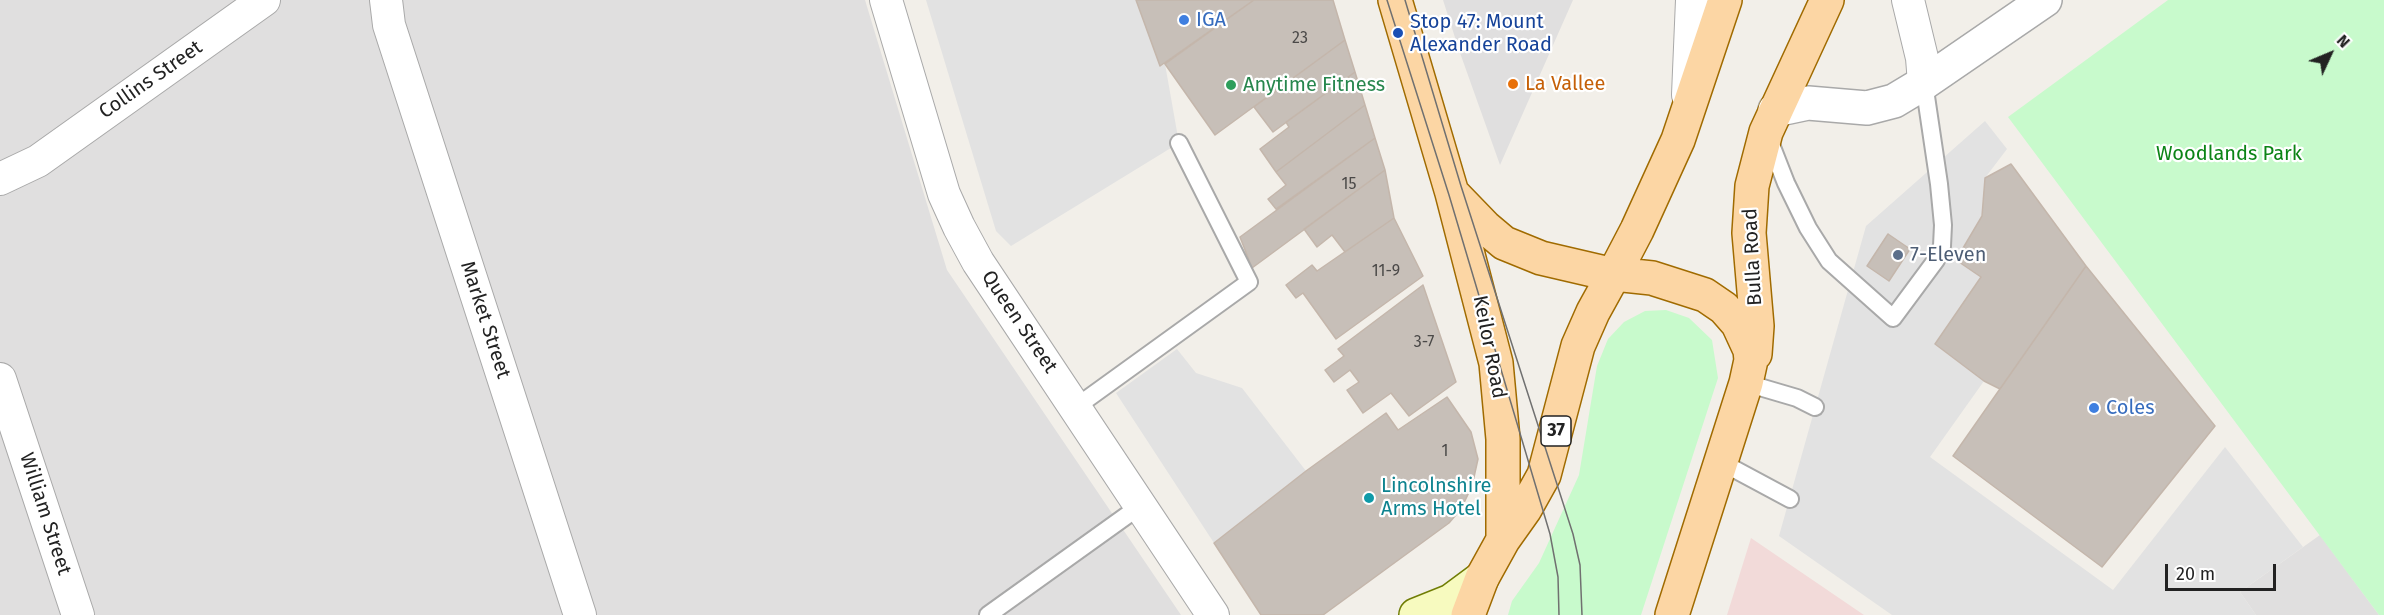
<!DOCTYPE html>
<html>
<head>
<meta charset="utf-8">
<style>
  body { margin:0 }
  #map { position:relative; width:2384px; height:615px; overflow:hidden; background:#f2efe9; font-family:"Fira Sans",sans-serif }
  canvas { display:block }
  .north { position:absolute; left:2300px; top:24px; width:60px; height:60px; -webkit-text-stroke:4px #fff; paint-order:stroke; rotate:46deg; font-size:16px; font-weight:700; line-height:24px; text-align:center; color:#222 }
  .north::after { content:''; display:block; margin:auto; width:21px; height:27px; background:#222; clip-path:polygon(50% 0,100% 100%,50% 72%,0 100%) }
  .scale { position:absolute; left:2165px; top:564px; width:111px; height:27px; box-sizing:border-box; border:3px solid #222; border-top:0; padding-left:8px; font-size:18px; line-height:21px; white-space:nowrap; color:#222; -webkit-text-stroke:4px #fff; paint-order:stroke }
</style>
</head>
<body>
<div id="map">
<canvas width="2384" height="615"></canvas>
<div class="north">N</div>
<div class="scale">20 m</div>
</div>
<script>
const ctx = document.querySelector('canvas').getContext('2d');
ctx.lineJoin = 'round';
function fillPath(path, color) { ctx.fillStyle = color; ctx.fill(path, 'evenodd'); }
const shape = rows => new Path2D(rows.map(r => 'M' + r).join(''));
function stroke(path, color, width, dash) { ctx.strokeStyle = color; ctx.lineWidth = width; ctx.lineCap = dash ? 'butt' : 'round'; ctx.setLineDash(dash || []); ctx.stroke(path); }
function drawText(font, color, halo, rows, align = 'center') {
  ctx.font = font + ' "Fira Sans",sans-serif'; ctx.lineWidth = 4.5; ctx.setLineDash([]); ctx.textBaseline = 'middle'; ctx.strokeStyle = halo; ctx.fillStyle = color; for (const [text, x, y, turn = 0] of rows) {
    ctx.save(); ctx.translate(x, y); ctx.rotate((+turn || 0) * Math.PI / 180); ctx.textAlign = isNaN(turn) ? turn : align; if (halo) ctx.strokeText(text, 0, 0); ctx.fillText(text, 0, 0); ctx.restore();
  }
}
fillPath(shape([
  [0,0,865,0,947,270,1181,615,0,615],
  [1443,0,1573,0,1500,165,1459,50],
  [2320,535,2379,615,2256,615,2240,592]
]), '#e0dfdf');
fillPath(shape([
  [1751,538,1864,615,1727,615]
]), '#f2dad9');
fillPath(shape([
  [2168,0,2384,0,2384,615,2379,615,2008,117],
  [1666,310,1689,318,1712,340,1718,378,1641,615,1508,615,1512,601,1539,563,1579,475,1597,366,1608,339,1624,322,1645,311]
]), '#c8facc');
fillPath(shape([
  [926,0,1136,0,1160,66,1165,64,1179,143,1011,246,996,231],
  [1985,121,2007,149,1985,178,1982,216,1956,260,1981,277,1935,344,1984,381,1930,457,2113,590,2225,447,2303,547,2240,592,2256,615,1892,615,1779,536,1866,226],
  [1177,349,1196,373,1242,388,1306,471,1214,543,1116,393]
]), '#e2e2e2');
const building = shape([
  [1136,0,1254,0,1160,66,1136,0],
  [1254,0,1333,0,1345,40,1215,135,1165,64,1254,0],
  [1345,40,1355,72,1273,132,1254,107,1345,40],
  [1355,72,1365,105,1276,172,1260,149,1289,127,1286,122,1355,72],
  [1365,105,1375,138,1276,209,1268,199,1286,185,1276,172,1365,105],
  [1375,138,1385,170,1252,268,1240,237,1375,138],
  [2011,164,2086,266,2000,389,1984,381,1935,344,1981,277,1956,260,1982,216,1985,178,2011,164],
  [1385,170,1394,218,1345,252,1332,235,1317,247,1304,229,1385,170],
  [1394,218,1423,276,1336,339,1303,293,1296,298,1286,285,1312,265,1317,271,1394,218],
  [1888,234,1910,249,1889,281,1867,266,1888,234],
  [2086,266,2215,426,2102,567,1953,456,2086,266],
  [1423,285,1456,382,1409,416,1391,393,1363,413,1347,390,1359,382,1350,370,1334,382,1325,370,1344,356,1338,349,1423,285],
  [1447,397,1471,432,1478,459,1472,486,1461,509,1449,523,1323,615,1261,615,1214,543,1306,471,1386,413,1398,430,1447,397]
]);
fillPath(building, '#c7bfb8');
stroke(building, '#c4b6ab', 1.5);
const service = shape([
  [1768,137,1786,183,1808,228,1829,261,1893,318,1936,260,1942,246,1943,225,1939,184,1924,83],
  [1746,383,1797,398,1815,407],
  [1076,407,1249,282,1179,143],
  [1721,462,1790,499],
  [988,615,1140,506]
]);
const minor = shape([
  [386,0,389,25,580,615],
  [886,0,944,194,959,227,978,262,1213,615],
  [1908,0,1922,58,1924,83],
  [1688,95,1692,0],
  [0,179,38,161,264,0],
  [0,379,78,615]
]);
const tertiary = shape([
  [1775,110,1808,103,1867,108,1894,101,1924,83,2045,0]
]);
const secondary = shape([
  [1416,615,1451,601,1482,578]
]);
const primary = shape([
  [1395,0,1452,193,1496,363,1503,439,1503,540],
  [1455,196,1485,227,1504,243,1541,258,1614,275],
  [1614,274,1637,230,1678,140,1725,0],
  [1755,354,1757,326,1749,233,1752,186,1766,132,1827,0],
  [1468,615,1482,578,1503,540,1525,509,1544,475,1578,346,1593,312,1614,274,1652,278,1705,295,1724,308,1738,324,1750,350,1751,360,1746,383,1672,615]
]);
stroke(service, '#a9a9a9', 20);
stroke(minor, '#a9a9a9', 34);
stroke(tertiary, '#a9a9a9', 36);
stroke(secondary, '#707d05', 36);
stroke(primary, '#a06b00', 36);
stroke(service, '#fff', 16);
stroke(minor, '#fff', 32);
stroke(tertiary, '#fff', 33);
stroke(secondary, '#f7fabf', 33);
stroke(primary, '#fcd6a4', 33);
stroke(shape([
  [1387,0,1449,195,1550,534,1558,577,1559,615],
  [1405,0,1461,186,1573,534,1580,565,1582,615]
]), '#707070', 1.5);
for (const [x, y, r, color] of [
  [1184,20,6,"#3f7fe0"],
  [1398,33,6,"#1a4fb4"],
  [1513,84,6,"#e8710a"],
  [1231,85,6,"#2e9e5b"],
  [1898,255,6,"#5c6f8a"],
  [2094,408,6,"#3f7fe0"],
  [1369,498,6,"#0f9aa8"]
]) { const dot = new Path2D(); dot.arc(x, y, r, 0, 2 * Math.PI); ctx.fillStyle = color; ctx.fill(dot); stroke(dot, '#fff', 2); }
drawText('16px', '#4b4948', null, [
  ["23",1300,39],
  ["15",1349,185],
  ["11-9",1386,272],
  ["3-7",1424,343],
  ["1",1445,452]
]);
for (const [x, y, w] of [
  [1556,431,30]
]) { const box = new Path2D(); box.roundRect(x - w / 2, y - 15, w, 30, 4.5); ctx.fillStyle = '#fff'; ctx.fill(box); stroke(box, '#222', 1.5); }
drawText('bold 18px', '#222', null, [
  ["37",1556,431]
]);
drawText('20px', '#366cbe', '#fff', [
  ["IGA",1196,20],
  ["Coles",2106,408]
], 'left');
drawText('20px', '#164399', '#fff', [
  ["Stop 47: Mount",1410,22],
  ["Alexander Road",1410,45]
], 'left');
drawText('20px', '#222', '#fff', [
  ["Collins Street",151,80,-35],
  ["Bulla Road",1753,257,-93],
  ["Market Street",485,320,72],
  ["Queen Street",1019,322,56],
  ["Keilor Road",1489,347,79],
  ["William Street",45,514,72]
]);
drawText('20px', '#c56008', '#fff', [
  ["La Vallee",1525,84]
], 'left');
drawText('20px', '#27864d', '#fff', [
  ["Anytime Fitness",1243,85]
], 'left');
drawText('20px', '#0c8416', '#fff', [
  ["Woodlands Park",2229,154]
]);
drawText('20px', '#4e5e75', '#fff', [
  ["7-Eleven",1910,255]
], 'left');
drawText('20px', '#0d838f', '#fff', [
  ["Lincolnshire",1381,486],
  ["Arms Hotel",1381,509]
], 'left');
</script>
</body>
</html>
